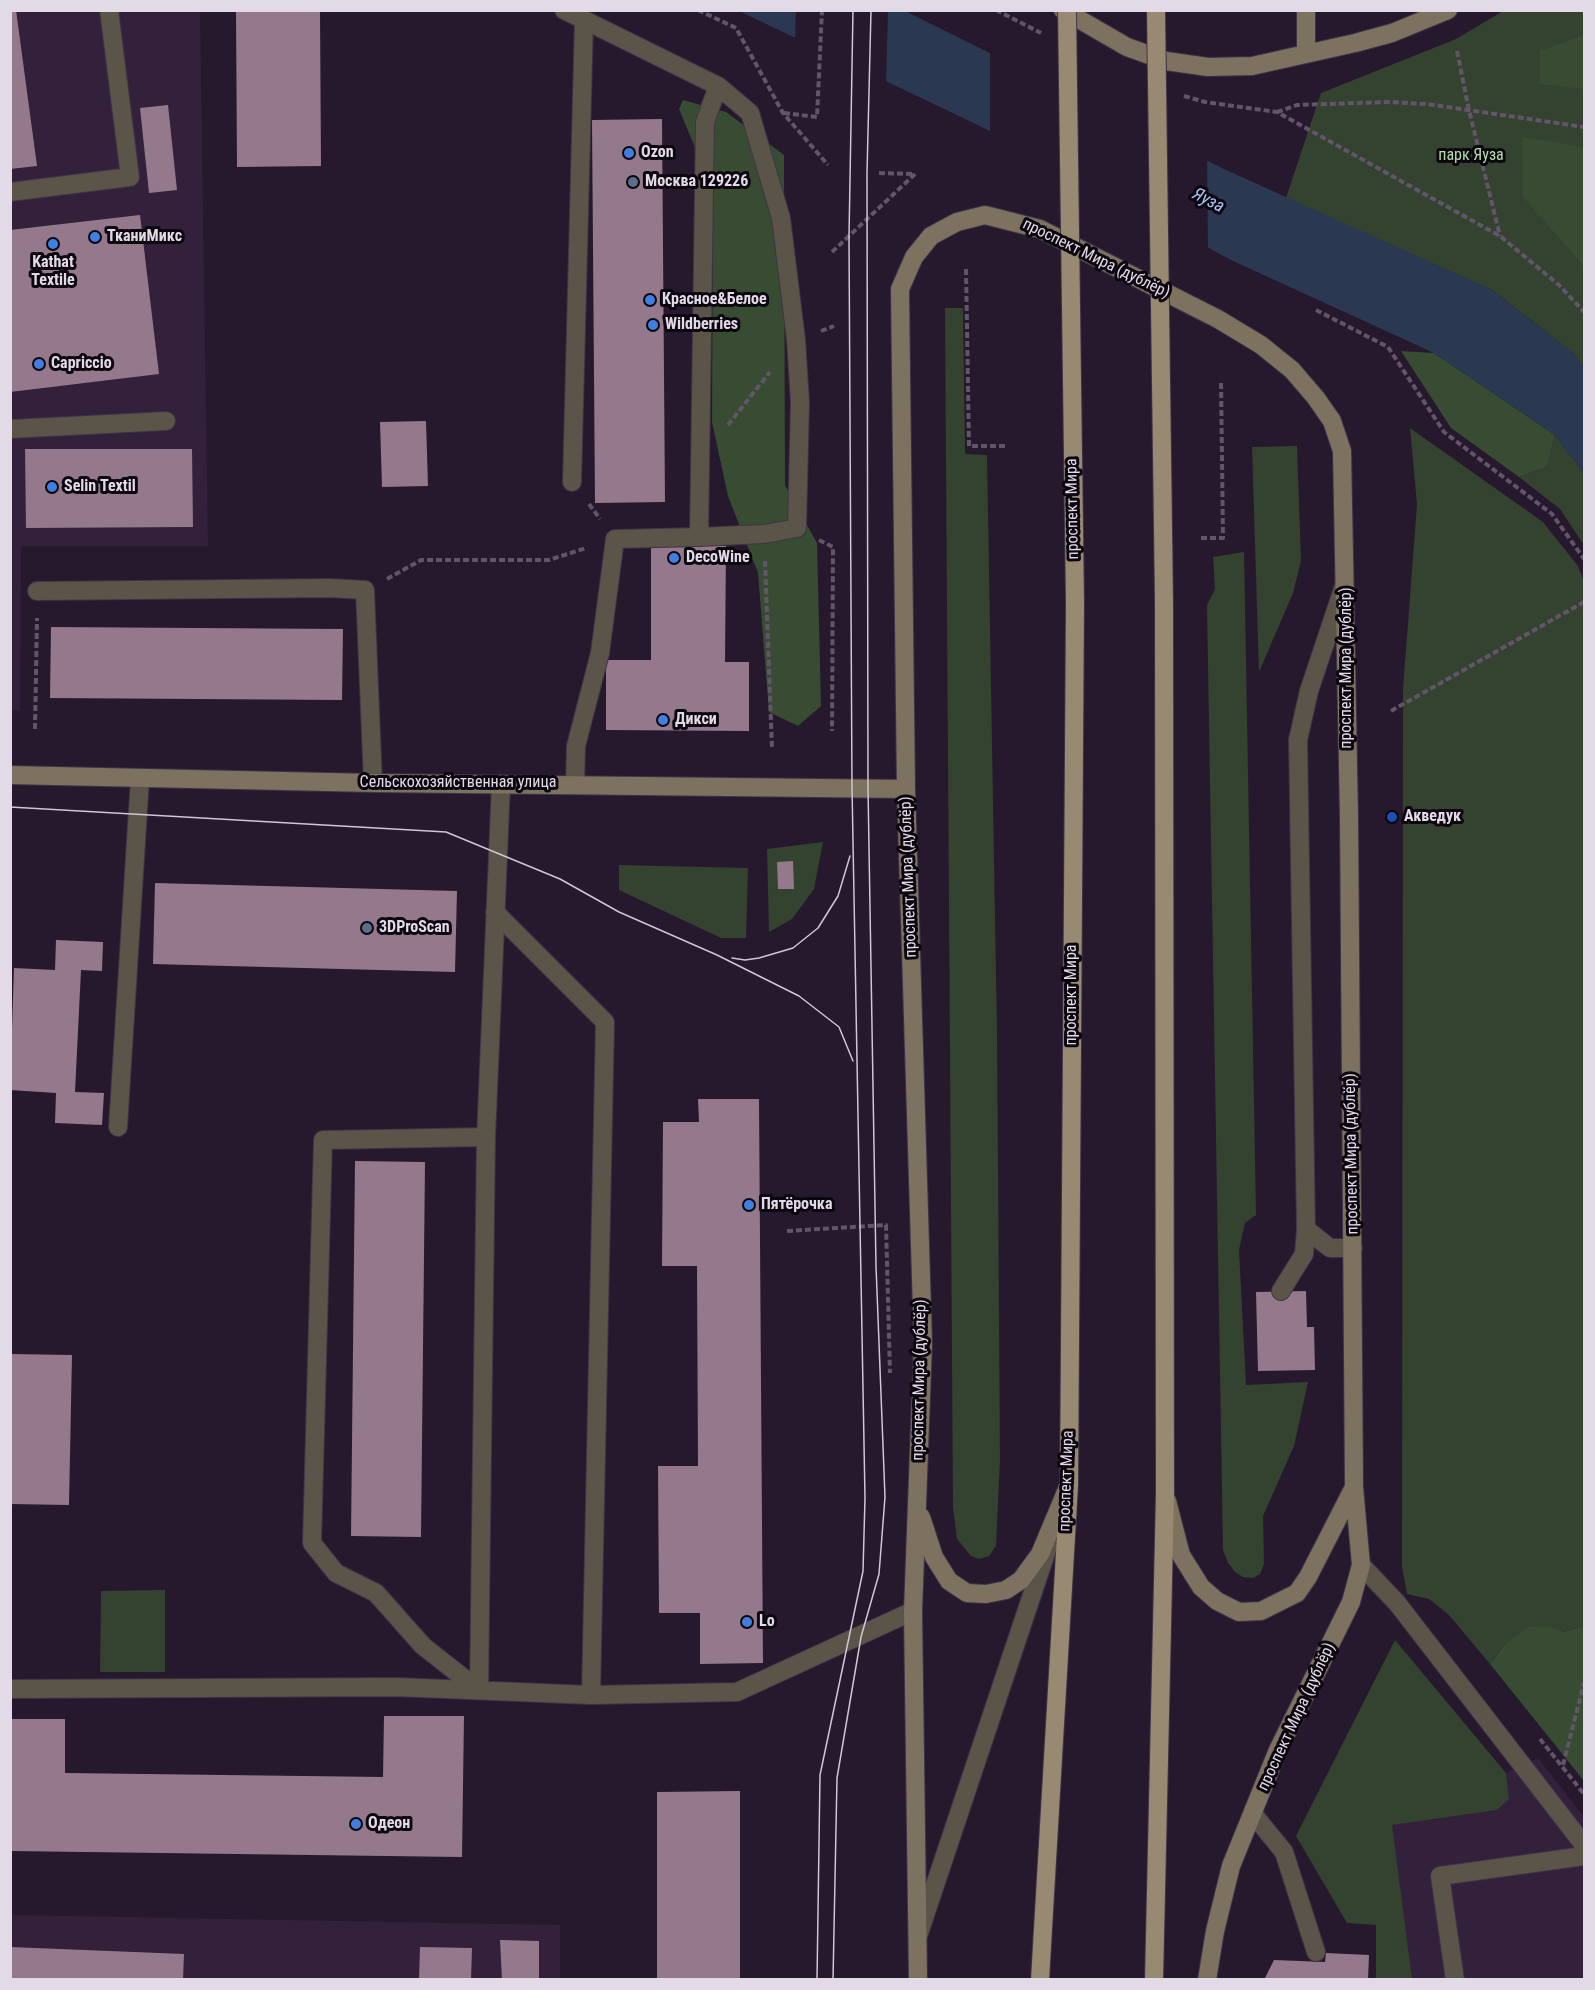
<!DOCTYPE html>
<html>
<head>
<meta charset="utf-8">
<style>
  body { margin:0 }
  #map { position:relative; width:1595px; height:1990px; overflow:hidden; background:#26182d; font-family:"Roboto Condensed",sans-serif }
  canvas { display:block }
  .frame { position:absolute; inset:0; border:12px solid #e3dae8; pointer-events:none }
</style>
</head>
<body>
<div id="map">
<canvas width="1595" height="1990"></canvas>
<div class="frame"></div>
</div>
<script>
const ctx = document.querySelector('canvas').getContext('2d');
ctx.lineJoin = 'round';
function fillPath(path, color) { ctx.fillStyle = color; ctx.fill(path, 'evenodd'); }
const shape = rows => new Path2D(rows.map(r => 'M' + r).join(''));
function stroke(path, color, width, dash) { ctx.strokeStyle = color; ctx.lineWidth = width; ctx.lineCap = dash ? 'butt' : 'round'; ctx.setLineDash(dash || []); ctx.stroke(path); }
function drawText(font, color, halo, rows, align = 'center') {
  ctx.font = font + ' "Roboto Condensed",sans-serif'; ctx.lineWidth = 6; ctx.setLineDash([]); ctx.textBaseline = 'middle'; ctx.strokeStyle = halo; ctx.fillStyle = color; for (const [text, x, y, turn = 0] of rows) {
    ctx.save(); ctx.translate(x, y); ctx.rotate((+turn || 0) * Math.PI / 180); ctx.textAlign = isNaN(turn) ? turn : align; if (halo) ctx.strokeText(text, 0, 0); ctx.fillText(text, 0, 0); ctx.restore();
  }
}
fillPath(shape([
  [11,11,200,11,208,546,21,546,20,711,11,710],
  [1538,1758,1584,1817,1584,1979,1412,1979,1391,1825,1497,1810,1509,1799,1506,1773],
  [11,1915,560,1925,560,1979,11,1980]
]), '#33213b');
fillPath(shape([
  [1503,11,1584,11,1584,367,1573,353,1492,290,1286,198,1321,93,1456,39],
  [945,308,963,308,965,454,987,455,997,1033,1000,1459,996,1546,989,1556,979,1559,971,1556,957,1539,953,1507],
  [1410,428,1543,522,1578,566,1584,582,1584,1626,1563,1632,1550,1626,1505,1644,1490,1664,1449,1615,1429,1599,1407,1594,1402,1567,1403,689,1417,504],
  [1555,435,1584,473,1584,545,1560,509,1519,477,1547,467],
  [1297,446,1301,561,1293,593,1259,672,1252,447],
  [1244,552,1256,1215,1245,1223,1239,1250,1246,1385,1308,1382,1294,1446,1263,1516,1264,1564,1260,1574,1253,1578,1243,1577,1235,1572,1228,1563,1223,1550,1207,605,1215,589,1213,557],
  [823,842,814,889,792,919,769,932,767,849],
  [619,865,748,868,746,938,721,938,619,890],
  [165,1590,165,1672,100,1672,101,1591],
  [1395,1640,1506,1773,1509,1799,1497,1810,1392,1825,1412,1979,1376,1979,1376,1925,1347,1923,1296,1836]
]), '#334330');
fillPath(shape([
  [1584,35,1584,89,1540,84,1540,51],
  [683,100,726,112,784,155,785,485,817,543,821,706,798,726,769,712,758,573,728,496,712,422,713,191,679,109],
  [1522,137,1584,147,1584,266,1523,197],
  [1401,351,1434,353,1555,435,1547,467,1519,477,1451,428],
  [1550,1626,1563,1632,1584,1626,1584,1781,1490,1664,1505,1644,1529,1627]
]), '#374c32');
fillPath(shape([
  [739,11,905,11,1224,169,1492,290,1573,353,1584,367,1584,473,1555,435,1434,353,1231,260,1007,139]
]), '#2b3852');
fillPath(shape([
  [796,11,888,11,886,84,795,40],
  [990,49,1207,157,1208,250,990,135]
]), '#26182d');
fillPath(shape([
  [10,10,16,10,37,166,10,169],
  [236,10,320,10,321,166,237,167],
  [168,105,177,190,149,193,140,108],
  [662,119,665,502,595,503,592,120],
  [140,215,159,374,10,392,10,230],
  [426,421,428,486,382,487,380,422],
  [25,449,192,449,193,527,26,528],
  [651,545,726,546,725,662,749,662,749,731,606,730,606,660,651,660],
  [51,627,343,629,342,700,50,698],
  [793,861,794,889,778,889,777,862],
  [155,883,457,891,455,972,153,964],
  [56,940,103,942,102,971,81,970,75,1092,104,1093,102,1125,55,1123,56,1093,10,1090,14,968,55,970],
  [698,1099,759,1099,763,1663,700,1664,700,1613,659,1613,658,1466,698,1466,697,1266,662,1266,663,1122,699,1122],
  [355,1161,425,1162,421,1537,351,1536],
  [1306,1291,1307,1327,1314,1327,1315,1370,1258,1371,1256,1292],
  [10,1354,72,1355,69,1505,10,1504],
  [384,1716,464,1716,462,1857,10,1851,10,1719,65,1719,65,1773,383,1777],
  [740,1791,740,1980,657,1980,657,1792],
  [500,1940,539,1941,539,1980,502,1980],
  [10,1947,184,1954,183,1980,10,1980],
  [420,1947,472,1948,471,1980,419,1980],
  [1326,1953,1369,1955,1368,1980,1264,1980,1274,1960,1325,1962]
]), '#94798c');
const lane = shape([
  [10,192,130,177,109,10],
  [10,429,166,421],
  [572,482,584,20],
  [1344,586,1309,691,1298,740,1306,1229,1330,1248,1353,1248],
  [37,591,329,588,365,590,373,783],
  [575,784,576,746,600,653,615,539,699,537,764,534,797,528,800,402,796,340,781,218,750,113,718,86,705,122,699,537],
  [495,912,605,1022,591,1695],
  [118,1127,140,778],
  [1281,1291,1304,1254,1306,1229],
  [1361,1565,1397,1603,1584,1845],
  [10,1689,396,1687,591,1695,737,1692,913,1611],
  [479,1690,486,1137,501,784],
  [479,1690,423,1646,376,1593,336,1573,312,1543,323,1140,486,1137],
  [1253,1814,1284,1852,1316,1952],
  [918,1936,1049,1544],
  [1455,1980,1440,1876,1584,1856]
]);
const street = shape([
  [564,10,718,86]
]);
const secondary = shape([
  [1063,10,1127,47,1166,61,1208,67,1252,66,1355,43,1392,33,1448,10],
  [1306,54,1306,10],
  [10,775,373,783,906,789],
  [1167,1501,1181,1555,1201,1587,1217,1601,1239,1612,1261,1611,1297,1593,1308,1577,1354,1487],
  [921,1517,934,1557,949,1581,967,1593,986,1594,1006,1590,1021,1580,1040,1554,1068,1487],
  [918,1980,913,1611,923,1343,906,789,900,289,914,257,931,236,957,222,985,215,1040,229,1218,319,1261,345,1292,370,1316,398,1332,421,1342,451,1349,817,1354,1487,1361,1565,1351,1602,1278,1750,1231,1866,1215,1931,1207,1980]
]);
const primary = shape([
  [1040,1980,1069,1485,1075,603],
  [1154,1980,1165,1493,1164,603]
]);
stroke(lane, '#403347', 20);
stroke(street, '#403347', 20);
stroke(secondary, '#403347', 20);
stroke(primary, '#403347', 20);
stroke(shape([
  [698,10,736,28,783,113,828,165],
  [996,10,1041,33],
  [1457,51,1469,110,1500,236],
  [1184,96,1205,102,1277,112,1500,236,1559,285,1584,312],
  [1277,112,1297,105,1387,102,1427,104,1584,127],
  [784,113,817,117,822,10],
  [879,173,914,174],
  [832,252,915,174],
  [966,269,969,446,1006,446],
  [1316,310,1388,347,1444,432,1552,514,1584,559],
  [821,331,834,326],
  [728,425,770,372],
  [589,504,600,519],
  [1201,538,1223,538,1221,380],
  [819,540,833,547,832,731],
  [765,561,772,749],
  [387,579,421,560,549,560,586,548],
  [1391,711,1584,602],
  [35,729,37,618],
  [787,1231,886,1225,890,1373],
  [1540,1739,1584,1794],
  [1563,1765,1584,1683]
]), '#625568', 4, [6, 3]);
stroke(lane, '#5b5449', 18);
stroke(street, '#5b5449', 18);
stroke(secondary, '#7d7260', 18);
stroke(primary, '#978972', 18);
stroke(shape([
  [10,807,446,832,560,879,619,912,717,955,799,996,839,1027,853,1061],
  [732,958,745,960,759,958,793,948,818,928,838,896,850,856],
  [817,1980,820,1775,863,1571,865,1498,852,787,849,236,853,10],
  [833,1980,837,1778,861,1637,879,1574,885,1497,876,1266,868,788,867,173,871,10]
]), '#d0c6d5', 1.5);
const primaryBridge = shape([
  [1067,10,1075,603],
  [1156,10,1164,603]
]);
stroke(primaryBridge, '#403347', 20, []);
stroke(primaryBridge, '#978972', 18);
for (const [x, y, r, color] of [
  [629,153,6,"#3f7fe0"],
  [633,182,6,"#5c6f8a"],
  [95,237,6,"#3f7fe0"],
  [53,244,6,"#3f7fe0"],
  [650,300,6,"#3f7fe0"],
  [653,325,6,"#3f7fe0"],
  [39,364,6,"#3f7fe0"],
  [52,487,6,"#3f7fe0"],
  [674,558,6,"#3f7fe0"],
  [663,720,6,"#3f7fe0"],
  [1392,817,6,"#1a4fb4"],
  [367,928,6,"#5c6f8a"],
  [749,1205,6,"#3f7fe0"],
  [747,1622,6,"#3f7fe0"],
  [356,1824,6,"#3f7fe0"]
]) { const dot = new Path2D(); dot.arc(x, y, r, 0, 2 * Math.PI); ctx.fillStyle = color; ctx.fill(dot); stroke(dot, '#0c060f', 2); }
drawText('bold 16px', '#e3dae8', '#0c060f', [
  ["Ozon",641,153],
  ["Москва 129226",645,182],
  ["ТканиМикс",107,237],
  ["Kathat",53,263,"center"],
  ["Textile",53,281,"center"],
  ["Красное&Белое",662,300],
  ["Wildberries",665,325],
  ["Capriccio",51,364],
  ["Selin Textil",64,487],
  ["DecoWine",686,558],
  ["Дикси",675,720],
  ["Акведук",1404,817],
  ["3DProScan",379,928],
  ["Пятёрочка",761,1205],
  ["Lo",759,1622],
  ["Одеон",368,1824]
], 'left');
drawText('16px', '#b5dead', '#0c060f', [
  ["парк Яуза",1471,156]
]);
drawText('16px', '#e3dae8', '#0c060f', [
  ["проспект Мира (дублёр)",1096,259,26],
  ["проспект Мира",1073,509,-91],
  ["проспект Мира (дублёр)",1347,668,-90],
  ["Сельскохозяйственная улица",458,783],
  ["проспект Мира (дублёр)",909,877,-92],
  ["проспект Мира",1072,995,-90],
  ["проспект Мира (дублёр)",1352,1154,-91],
  ["проспект Мира (дублёр)",920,1380,-89],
  ["проспект Мира",1067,1481,-88],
  ["проспект Мира (дублёр)",1297,1717,-65]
]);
drawText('italic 18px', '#a9c3f7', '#0c060f', [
  ["Яуза",1208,201,27]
]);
</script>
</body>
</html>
